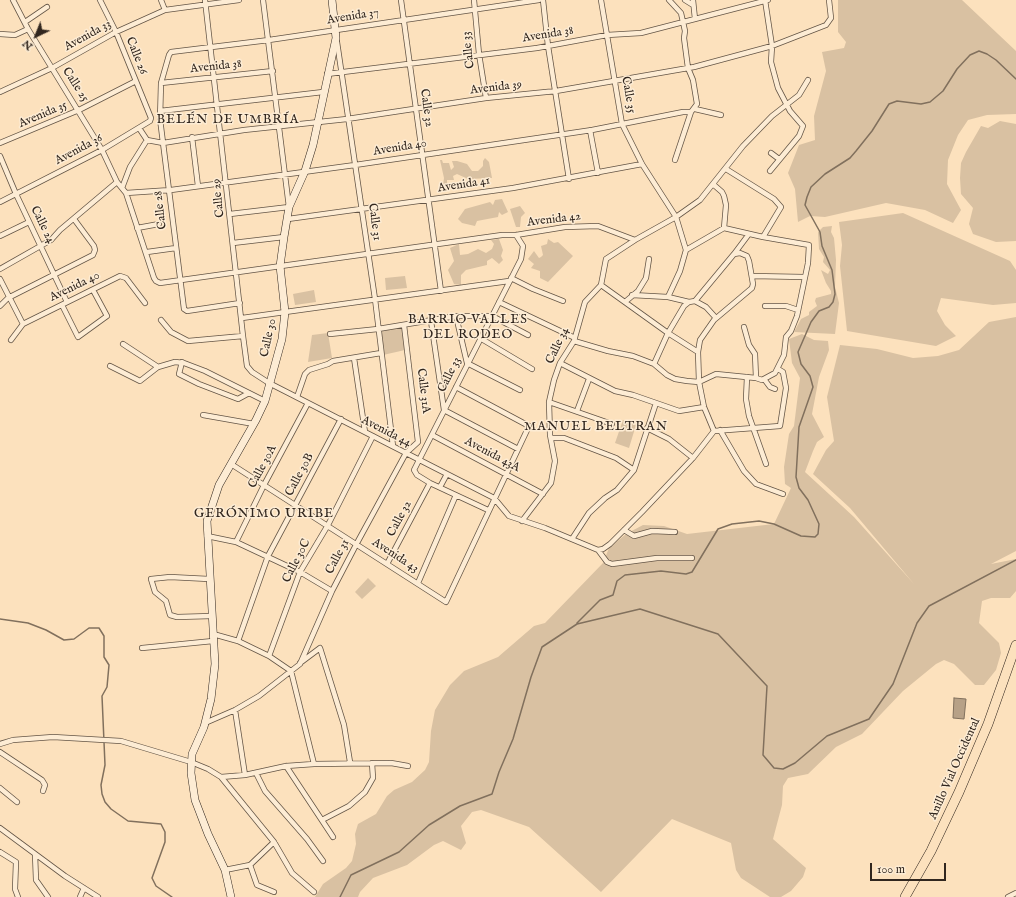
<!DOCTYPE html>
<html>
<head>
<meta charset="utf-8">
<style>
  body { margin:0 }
  #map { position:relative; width:1016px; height:897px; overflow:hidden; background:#fce1bd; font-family:"IM FELL English",serif }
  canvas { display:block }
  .north { position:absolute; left:16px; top:16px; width:40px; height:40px; -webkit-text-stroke:3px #fdecd4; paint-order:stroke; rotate:223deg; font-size:11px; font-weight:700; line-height:16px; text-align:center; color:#31261e }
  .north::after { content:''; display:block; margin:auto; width:14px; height:18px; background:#31261e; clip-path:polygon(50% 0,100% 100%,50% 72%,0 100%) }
  .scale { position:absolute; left:870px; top:863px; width:76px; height:18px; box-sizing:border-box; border:2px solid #31261e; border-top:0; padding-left:5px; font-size:12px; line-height:14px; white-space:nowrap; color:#31261e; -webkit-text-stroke:3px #fdecd4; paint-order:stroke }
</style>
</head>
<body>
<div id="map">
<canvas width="1016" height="897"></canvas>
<div class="north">N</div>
<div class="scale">100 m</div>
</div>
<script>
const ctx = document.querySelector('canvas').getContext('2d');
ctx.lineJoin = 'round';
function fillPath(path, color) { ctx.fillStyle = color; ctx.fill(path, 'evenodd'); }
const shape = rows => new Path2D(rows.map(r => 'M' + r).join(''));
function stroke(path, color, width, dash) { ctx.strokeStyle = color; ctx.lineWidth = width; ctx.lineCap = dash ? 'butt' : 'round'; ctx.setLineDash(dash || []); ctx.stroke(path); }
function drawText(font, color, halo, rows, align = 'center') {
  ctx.font = font + ' "IM FELL English",serif'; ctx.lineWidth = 3; ctx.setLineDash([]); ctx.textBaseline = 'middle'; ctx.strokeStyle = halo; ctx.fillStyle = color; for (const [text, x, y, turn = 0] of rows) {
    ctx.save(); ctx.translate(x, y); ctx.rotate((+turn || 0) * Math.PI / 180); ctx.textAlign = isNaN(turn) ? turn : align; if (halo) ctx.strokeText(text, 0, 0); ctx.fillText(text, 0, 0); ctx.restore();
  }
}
fillPath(shape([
  [838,0,962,0,1016,51,1016,114,987,115,968,120,958,135,948,160,947,184,961,210,953,223,925,210,886,203,825,217,810,216,798,222,795,189,788,173,799,145,815,140,814,116,826,71,822,52,844,48,846,42,838,32],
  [1000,121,1016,124,1016,241,996,242,973,234,969,224,973,208,961,194,960,178,961,163,966,152,981,126,988,128],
  [485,158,489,162,492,178,468,179,457,174,453,176,454,180,447,180,447,185,443,186,444,178,440,160,442,160,443,163,449,163,451,170,454,167,452,161,457,161,467,164,472,171,478,171,483,166,483,161],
  [502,199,508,212,502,215,499,212,498,217,477,221,475,226,462,223,458,219,465,209,490,202,493,205,495,200],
  [520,206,525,213,521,217,520,227,516,227,510,209],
  [903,213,1010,261,1016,270,1016,303,993,305,941,298,937,311,945,325,956,336,936,346,847,331,840,266,842,245,839,222],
  [832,226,831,232,834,238,836,260,835,287,839,303,835,334,794,332,801,319,809,315,809,312,817,306,815,301,816,298,831,294,831,291,826,283,821,270,828,274,830,270,823,262,824,257,819,249,818,232,823,227],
  [499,239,503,250,501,256,503,260,499,264,492,258,487,261,487,265,466,270,461,275,461,285,454,284,448,270,454,261,450,248,459,244,460,255,468,254,478,249,486,253,492,249,494,244,491,240],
  [548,239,554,243,558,242,573,256,548,282,540,278,540,271,531,268,534,264,528,259,534,251,539,258,541,257,543,255,541,246,547,244],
  [405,276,407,288,386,290,385,278],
  [314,290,316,302,295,305,293,294],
  [1016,317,1016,551,991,564,1016,559,1016,591,1010,598,991,598,982,601,979,623,999,643,1001,653,996,670,984,685,975,685,954,664,944,660,936,664,903,691,862,734,836,747,808,774,788,778,783,786,782,805,773,839,806,868,803,877,791,891,781,897,770,897,741,878,736,870,731,843,672,819,601,892,529,827,481,810,472,812,461,826,466,843,461,850,443,841,434,845,407,865,373,878,360,892,358,897,315,897,323,884,346,868,352,861,356,844,355,834,358,824,376,814,387,796,394,790,412,782,425,770,429,762,431,731,435,710,450,685,464,671,498,657,534,626,545,623,603,563,609,548,626,534,643,525,664,526,687,534,774,524,791,488,785,484,784,467,789,434,794,426,800,378,792,363,789,339,802,334,814,340,828,341,829,350,819,377,812,414,824,437,817,442,813,451,805,472,854,517,914,584,850,508,813,474,826,450,834,441,827,397,840,345,877,349,913,358,938,356,959,350,989,322],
  [403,327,405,350,383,355,379,330],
  [328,333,332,358,308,362,312,335],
  [623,420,636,425,629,448,615,443],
  [368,578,376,586,362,599,355,592]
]), '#d9c1a2');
const water = shape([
  [954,698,966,699,964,719,953,718,954,698]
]);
fillPath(water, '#b7a187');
stroke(water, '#81705d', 1);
stroke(shape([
  [0,619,28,623,46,630,64,640,74,639,89,628,99,628,104,636,104,657,109,665,107,687,102,696,105,765,101,785,102,794,105,802,111,809,128,821,161,824,165,832,165,842,152,878,156,886,172,897],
  [577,623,600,600,613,595,617,581,625,575,661,571,686,574,692,572,718,529,732,524,759,521,774,524,801,536,815,537,818,534,819,524,808,500,799,488,796,477,799,427,813,387,810,376,801,364,798,352,811,322,819,311,829,307,833,302,835,294,832,270,822,246,820,232,805,205,807,197,811,187,825,174,850,158,856,151,872,131,889,104,897,101,921,104,930,102,943,91,957,69,970,55,979,51,987,54,996,60,1016,79],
  [340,897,351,875,399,852,429,825,460,806,492,794,499,772,513,739,531,677,542,647,577,624,640,609,718,634,767,686,763,755,774,768,783,769,795,763,827,736,869,719,893,684,917,623,929,606,1016,560]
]), '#81705d', 1.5);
const street = shape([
  [13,0,28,29,102,150,117,182,126,193,171,190,355,165,592,130,683,112,691,112],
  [161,0,165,10],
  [205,0,243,336,247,366,252,372,269,383,494,498,509,516,545,528,598,550,607,562,612,564,657,558,692,558],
  [401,0,441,291],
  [474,0,479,54,486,98],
  [543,0,548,46,569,179],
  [601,0,622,124,642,164,676,217,686,250,680,271,668,297,689,302,684,306,668,333,654,364],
  [669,0,681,13,685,31,684,38,688,68,693,80,697,104,691,112,675,160],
  [685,0,693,5],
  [693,0,695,19],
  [765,0,772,46,771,62,778,88,790,111,803,126,799,136,770,171],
  [25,22,47,7],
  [0,34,15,35,28,29],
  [337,42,375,299,393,446],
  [327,74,537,48,607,35,641,33,768,0],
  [161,83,273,71],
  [0,92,52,68,116,32,165,10,239,0],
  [695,109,721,115],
  [160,111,323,92],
  [139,128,147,140,163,143,244,130,347,119,486,98,556,91,694,67,772,46,826,25,831,18,829,0],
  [590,130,598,173],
  [192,137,198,186],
  [0,143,79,110,136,81],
  [771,153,779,159],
  [0,156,16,194,67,302],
  [714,185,722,192,724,196,726,205,724,228],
  [122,188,130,167,147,140],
  [126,193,154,278,156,281,160,283,502,235,516,235,565,227,598,226,635,240],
  [0,202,102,150,150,121,151,118,116,32,100,0],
  [230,214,289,207,263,0],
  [288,219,513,188,642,164],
  [137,228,159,224],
  [0,236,29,222],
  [233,243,284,237],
  [686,250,724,228,763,237],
  [147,252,176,248],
  [734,254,749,234],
  [0,269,51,240,60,230,117,182],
  [752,276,804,277],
  [511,278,533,289,563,301],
  [0,279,23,324],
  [601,285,668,333,698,352],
  [632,295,668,297],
  [695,301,706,307,716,318],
  [499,302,575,338],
  [625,302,638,291,646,278,649,259],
  [240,303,187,311,184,309,160,119,161,83,169,55,171,52,269,40,539,0],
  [62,305,78,337,107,316,93,290],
  [0,306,8,298,93,255,95,250,94,246,74,219],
  [765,306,786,306,798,310],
  [456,316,467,363,520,390],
  [242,318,509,281],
  [161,320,171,332,188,341,243,336],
  [431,321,444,410,518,449],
  [744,327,749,345,755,354,756,378],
  [330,334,378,329,456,316,492,316,528,335],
  [480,338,532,369],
  [11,340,23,324,120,276,126,278,145,303],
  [574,341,608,351,633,356,654,364,667,375,675,379,687,381,699,382,716,374,756,378,762,380,775,373,784,355,786,337,791,331,797,316,808,263,809,245,763,237,781,207,774,199,726,169],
  [123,344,158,367],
  [354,358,365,432],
  [182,362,179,374,199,384,238,399,249,393],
  [560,363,615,391,633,395,679,411,704,407],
  [110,366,140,381,158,367,175,362,184,363,205,371,265,401],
  [747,377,746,399,749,416,766,464],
  [764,379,770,387,775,389],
  [297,397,305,374,309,370,328,364,333,361,381,353],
  [549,402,612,424],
  [577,411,589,379],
  [203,415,254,424],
  [647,428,669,439,693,458],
  [720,430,744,471,756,484,783,494],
  [714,431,780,426,786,388,783,372,778,369],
  [432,435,543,494],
  [551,438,564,438,616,458,634,470],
  [231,464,446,602,529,426,456,387],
  [440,487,447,474],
  [488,510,430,483,417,475,414,470,521,259,523,246,516,235],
  [522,521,551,483,555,461,550,435,549,402,554,380,560,363,574,341,585,302,601,285,606,259,635,240,676,217,700,200,743,146,772,116,799,95,808,80],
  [624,530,634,536,652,531,675,532],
  [207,536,236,542,300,572,332,591],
  [572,539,589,513,605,498,617,490,634,470,656,403],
  [236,542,264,485,308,403],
  [598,550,603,549,610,544,642,512,693,458,714,431,704,407,699,382,698,352,700,340,714,320,752,288,753,284,749,261,747,256,740,253,734,254,695,301,689,302],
  [387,564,430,483],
  [209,579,170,577,151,579,155,592,166,601,170,615,177,617,212,616],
  [418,583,456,495],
  [213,634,238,641,269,656,291,671,314,764],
  [238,641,268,556,341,419],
  [142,648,213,641],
  [269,656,300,572,328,525,373,436],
  [300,663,320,648,344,725,350,762],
  [235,710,245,775],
  [205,723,235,710,259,696,300,664,332,591,357,543,406,453,418,442,404,325],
  [0,744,13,740,53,737,121,741,191,762,208,769,221,777,245,775,286,766,314,764,391,763,408,766],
  [0,752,42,780,45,785,43,791],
  [286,766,333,837],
  [256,773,265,791,307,839,323,861],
  [221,777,274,842,292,873,314,892],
  [0,788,17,802],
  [322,820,349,806,365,792,373,778,372,763],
  [0,828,65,876,98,897],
  [0,852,16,862,15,889,18,897],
  [35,854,36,880,48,897],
  [250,865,257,885,274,892],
  [225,870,250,865,274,842],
  [80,897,84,888],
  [1008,897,1016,893]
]);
const secondary = shape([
  [231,897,225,870,208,834,195,800,191,773,192,754,204,727,211,699,215,664,207,521,219,485,256,420,265,401,282,339,285,312,280,266,284,237,289,207,305,171,313,145,336,38,332,0]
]);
const highway = shape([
  [905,897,931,851,959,792,988,724,1016,645]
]);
stroke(street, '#645546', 6);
stroke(secondary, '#31261e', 8);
stroke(highway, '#31261e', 10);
stroke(street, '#fdecd4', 4.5);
stroke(secondary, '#fdecd4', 7);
stroke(highway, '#fce1bd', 9);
drawText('12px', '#31261e', '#fdecd4', [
  ["Avenida 37",353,17,-9],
  ["Avenida 38",548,35,-9],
  ["Avenida 33",88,36,-29],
  ["Calle 33",469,50,-97],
  ["Calle 26",136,56,68],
  ["Avenida 38",216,67,-6],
  ["Calle 25",75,85,57],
  ["Avenida 39",496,88,-7],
  ["Calle 35",628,95,80],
  ["Calle 32",426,108,82],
  ["Avenida 35",43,115,-23],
  ["Avenida 40",400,148,-9],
  ["Avenida 36",79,150,-28],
  ["Avenida 41",464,185,-9],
  ["Calle 29",219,198,-96],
  ["Calle 28",161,210,-97],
  ["Avenida 42",554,220,-7],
  ["Calle 31",374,222,82],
  ["Calle 24",42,225,64],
  ["Avenida 40",75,287,-26],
  ["Calle 30",269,338,-78],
  ["Calle 34",558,346,-65],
  ["Calle 33",450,375,-64],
  ["Calle 31A",423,391,83],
  ["Avenida 44",386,432,27],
  ["Avenida 43A",492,455,28],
  ["Calle 30A",263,467,-62],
  ["Calle 30B",300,475,-62],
  ["Calle 32",400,519,-62],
  ["Avenida 43",395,556,33],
  ["Calle 31",338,557,-62],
  ["Calle 30C",297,561,-63],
  ["Anillo Vial Occidental",955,769,-66]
]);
ctx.letterSpacing = '1px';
drawText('13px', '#31261e', '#fdecd4', [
  ["BELÉN DE UMBRÍA",228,120],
  ["BARRIO VALLES",468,320],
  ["DEL RODEO",468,335],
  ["MANUEL BELTRAN",596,427],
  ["GERÓNIMO URIBE",264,514]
]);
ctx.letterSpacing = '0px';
</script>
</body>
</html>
